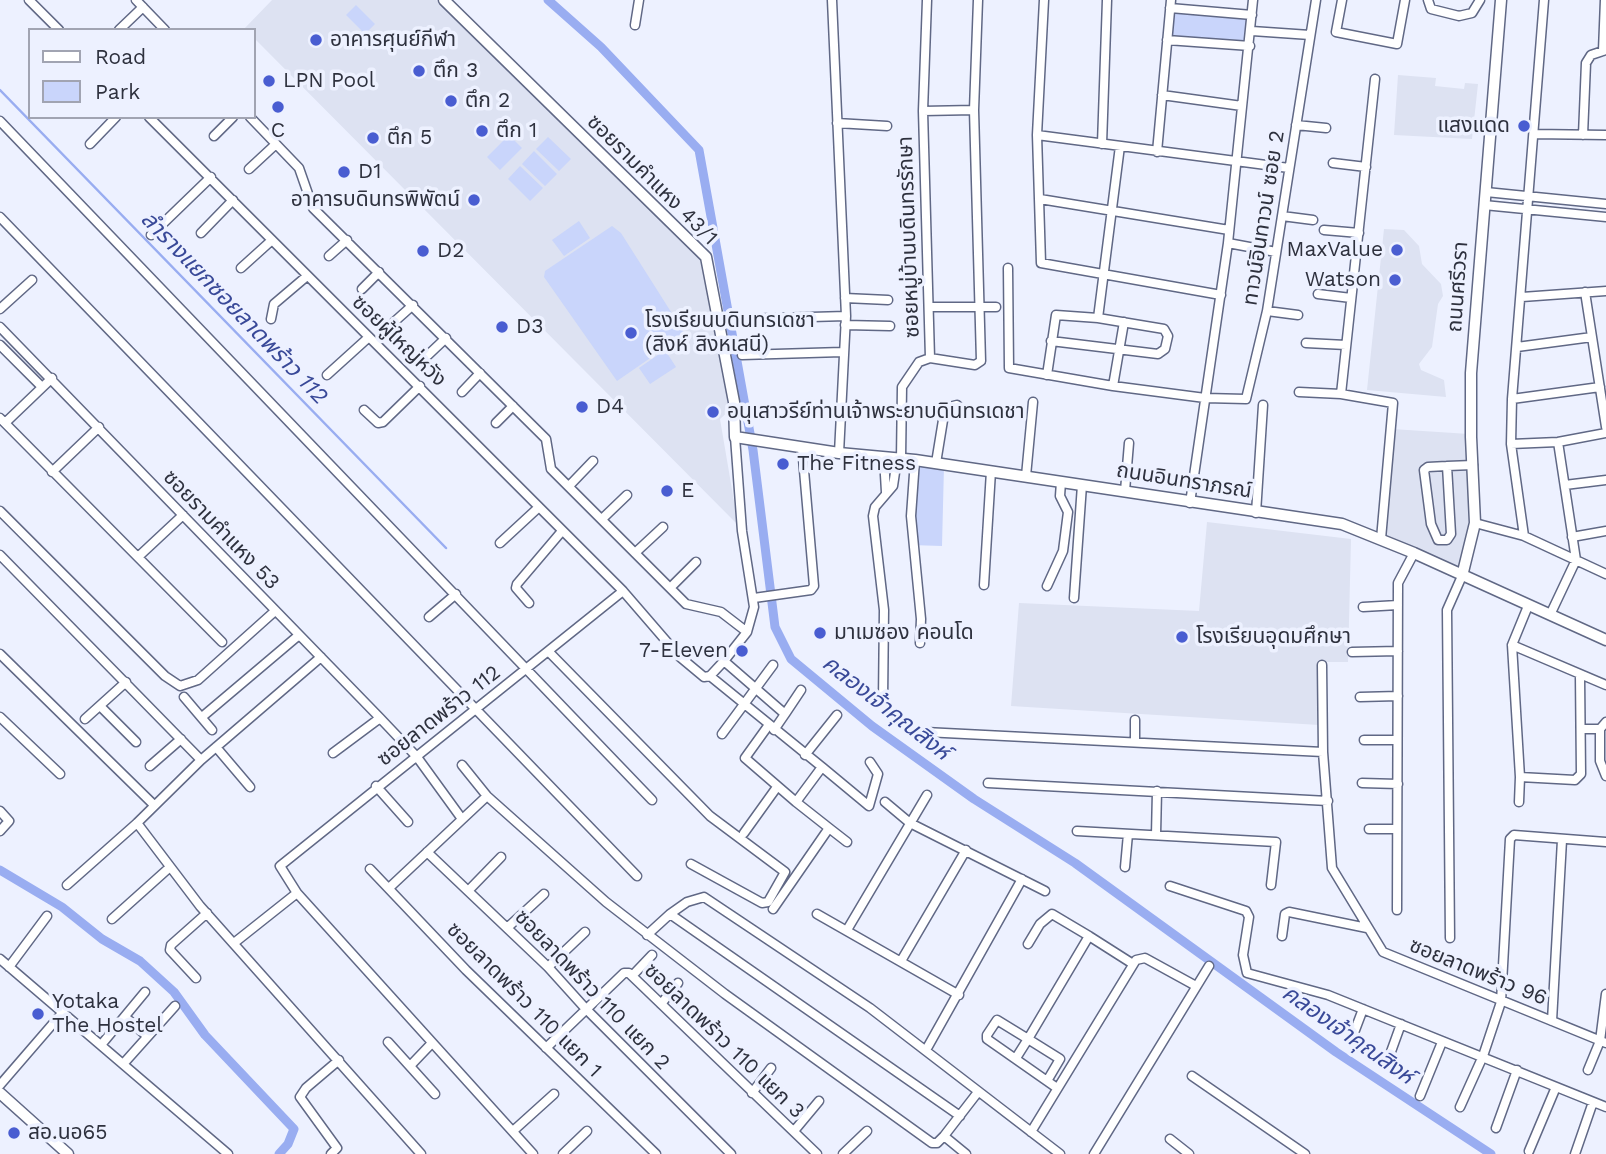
<!DOCTYPE html>
<html>
<head>
<meta charset="utf-8">
<style>
  body { margin:0 }
  #map { position:relative; width:1606px; height:1154px; overflow:hidden; background:#edf1ff; font-family:"Work Sans",sans-serif }
  canvas { display:block }
  .legend { position:absolute; left:28px; top:28px; width:228px; height:91px; box-sizing:border-box; background:#edf1ff; border:2px solid #a1a4b2; margin:0; padding:9px 12px; list-style:none; font-size:21px; color:#2e313e }
  .legend li { display:flex; align-items:center; gap:14px; height:35px }
  .legend b { width:35px; border:2px solid #a1a4b2 }
</style>
</head>
<body>
<div id="map">
<canvas width="1606" height="1154"></canvas>
<ul class="legend">
<li><b style="height:9px;background:#fff"></b>Road</li>
<li><b style="height:19px;background:#c9d5fb"></b>Park</li>
</ul>
</div>
<script>
const ctx = document.querySelector('canvas').getContext('2d');
ctx.lineJoin = 'round';
function fillPath(path, color) { ctx.fillStyle = color; ctx.fill(path, 'evenodd'); }
const shape = rows => new Path2D(rows.map(r => 'M' + r).join(''));
function stroke(path, color, width, dash) { ctx.strokeStyle = color; ctx.lineWidth = width; ctx.lineCap = dash ? 'butt' : 'round'; ctx.setLineDash(dash || []); ctx.stroke(path); }
function drawText(font, color, halo, rows, align = 'center') {
  ctx.font = font + ' "Work Sans","Noto Sans Thai",sans-serif'; ctx.lineWidth = 7; ctx.setLineDash([]); ctx.textBaseline = 'middle'; ctx.strokeStyle = halo; ctx.fillStyle = color; for (const [text, x, y, turn = 0] of rows) {
    ctx.save(); ctx.translate(x, y); ctx.rotate((+turn || 0) * Math.PI / 180); ctx.textAlign = isNaN(turn) ? turn : align; if (halo) ctx.strokeText(text, 0, 0); ctx.fillText(text, 0, 0); ctx.restore();
  }
}
fillPath(shape([
  [272,0,436,0,700,258,731,409,720,419,738,525,254,38,254,30,244,29],
  [1398,75,1436,78,1435,86,1464,89,1465,83,1478,84,1472,139,1394,135],
  [1384,229,1404,230,1419,246,1422,264,1441,284,1443,296,1438,304,1432,347,1419,364,1421,370,1444,380,1446,397,1367,390],
  [1392,429,1469,434,1478,532,1463,577,1386,540],
  [1207,522,1351,539,1348,662,1320,662,1319,725,1011,706,1019,603,1199,611]
]), '#dde2f2');
fillPath(shape([
  [356,5,375,24,365,34,346,15],
  [1171,11,1252,19,1249,43,1169,37],
  [509,135,522,148,500,170,487,157],
  [548,137,571,159,559,171,536,149],
  [534,151,557,174,545,186,522,164],
  [520,166,543,188,530,201,508,179],
  [579,221,590,238,564,256,552,240],
  [612,226,621,233,685,334,617,381,544,277,545,271],
  [665,350,676,367,650,384,639,368],
  [915,460,944,466,942,546,911,545]
]), '#c9d5fb');
stroke(shape([
  [0,90,446,548]
]), '#99adf1', 2.5);
stroke(shape([
  [548,0,601,47,699,150,753,450,775,627,791,659,872,726,974,799,1075,863,1336,1052,1491,1154],
  [0,870,62,907,102,939,140,961,174,992,205,1035,294,1129,288,1144,279,1154]
]), '#99adf1', 9);
const minor = shape([
  [29,0,59,30],
  [136,0,165,30],
  [832,0,846,316,839,453],
  [1044,0,1037,135,1041,263,1221,295],
  [1342,0,1336,32,1397,44,1405,0],
  [1428,0,1431,9,1459,16,1472,13,1480,0],
  [1170,8,1252,15],
  [635,25,639,0],
  [119,30,143,7],
  [1252,31,1310,35],
  [1167,40,1250,46],
  [1603,51,1605,0],
  [1162,95,1242,106],
  [923,111,974,110],
  [149,117,623,591,680,657,704,677,710,676,724,661,747,632,754,607,742,531,735,437],
  [250,117,299,168,313,208,546,439,551,469,686,604,721,612,747,632],
  [0,121,652,800],
  [837,123,887,126],
  [1296,125,1326,128],
  [1534,134,1606,135],
  [1037,135,1289,168],
  [1583,135,1586,63,1591,55,1606,50],
  [214,136,233,117],
  [90,144,116,117],
  [1102,144,1107,0],
  [1157,152,1171,0],
  [1333,163,1366,167],
  [249,169,276,144],
  [1486,192,1606,204],
  [1040,199,1229,230],
  [1484,205,1606,217],
  [1282,216,1313,220],
  [0,217,637,876],
  [1324,230,1359,233],
  [201,233,233,200],
  [151,235,211,177],
  [1228,243,1276,252],
  [329,256,347,240],
  [241,268,272,240],
  [1008,268,1009,368,1113,386,1205,398,1246,399,1267,311,1316,0],
  [362,289,379,272],
  [1585,292,1606,427],
  [1318,294,1351,298],
  [1522,297,1606,291],
  [845,298,888,300],
  [929,307,996,307],
  [0,309,32,280],
  [1267,311,1298,315],
  [271,319,274,304,307,276],
  [741,319,846,316],
  [394,322,413,305],
  [845,325,890,326],
  [0,327,380,718,417,757,462,819],
  [1051,341,1158,354,1165,349,1168,336,1164,329,1098,318],
  [1306,343,1346,345],
  [0,345,42,387],
  [1517,347,1592,337],
  [428,355,446,338],
  [742,355,842,352],
  [930,358,975,365,981,361,974,110,978,0],
  [327,375,369,337],
  [1047,375,1056,315,1098,318,1120,146],
  [1113,386,1124,322],
  [462,392,480,373],
  [1299,392,1341,394,1393,403,1381,539],
  [1341,394,1375,79],
  [1512,399,1600,387],
  [364,410,378,423,383,422,420,386],
  [0,418,222,642],
  [5,423,52,378],
  [496,423,513,406],
  [1511,444,1558,442,1606,433],
  [884,458,886,492],
  [901,459,902,387,919,362,930,358,923,111,927,0],
  [915,460,911,516,921,619,920,643],
  [936,463,944,414,949,407,957,405,964,414],
  [1447,466,1451,534,1447,540,1438,540,1431,524,1424,470,1428,467,1447,466,1473,465],
  [52,472,99,427],
  [1026,476,1033,402],
  [1565,485,1606,480],
  [569,486,593,461],
  [1125,491,1129,443],
  [1190,503,1228,243,1253,0],
  [0,511,165,676,180,686,198,680,275,611],
  [1256,513,1263,405],
  [602,519,627,495],
  [1475,523,1524,536,1606,574],
  [1524,536,1511,444,1512,399,1544,0],
  [1572,537,1606,531],
  [500,543,539,507],
  [635,553,663,527],
  [0,555,201,760],
  [138,557,183,515],
  [984,585,991,471],
  [1047,586,1063,551,1068,512,1060,496,1061,482],
  [670,588,696,562],
  [754,598,811,590,814,586,802,447],
  [1074,598,1082,485],
  [529,603,516,588,517,584,562,531],
  [1528,606,1512,645,1520,777,1575,780,1581,774,1580,676],
  [1363,607,1398,605],
  [1550,615,1576,560,1558,442],
  [429,617,456,594],
  [1512,645,1606,685],
  [549,652,710,816,785,872,768,902,762,903,691,864],
  [1352,652,1398,651],
  [0,654,154,805],
  [724,661,785,714,774,730],
  [1322,665,1323,752,1332,868,1383,952,1606,1043],
  [710,676,822,767,796,802,829,828,773,909],
  [184,697,212,730],
  [1360,697,1398,696],
  [883,701,884,610,873,516,875,507,893,486,897,459],
  [100,706,136,742],
  [785,714,801,690],
  [0,717,60,774],
  [202,717,299,635],
  [85,719,126,682],
  [768,726,745,758,796,802],
  [1581,729,1600,729,1606,722],
  [1600,729,1600,761,1606,776],
  [925,732,1323,752],
  [722,734,773,665],
  [1364,740,1396,740],
  [1135,742,1135,720],
  [216,747,250,787],
  [333,753,380,718],
  [805,755,837,715],
  [462,765,487,796,606,902,725,994,932,1143,937,1143,944,1136,978,1092],
  [150,766,181,739],
  [822,767,869,806,878,774,870,762],
  [988,783,1328,801],
  [1362,783,1398,784],
  [376,786,408,822],
  [885,802,910,823,1045,891],
  [1519,802,1520,777],
  [0,811,9,821,0,831],
  [137,823,200,906,421,1154],
  [829,828,847,842],
  [1369,829,1397,829],
  [1077,831,1276,842,1271,885],
  [744,833,777,787],
  [1156,835,1157,791],
  [427,852,548,967,585,1008,731,1154],
  [1125,867,1128,834],
  [370,869,466,970,656,1154],
  [67,885,137,823,201,760,321,657],
  [1170,886,1246,911,1249,917,1243,955,1247,973,1328,995,1606,1107],
  [389,888,487,796],
  [468,891,501,857],
  [1397,910,1398,583,1414,553],
  [670,914,960,1116],
  [817,914,959,995],
  [112,919,170,867],
  [507,928,544,894],
  [847,930,927,795],
  [647,935,670,914,687,902,704,897,870,1008,1060,1154],
  [1089,936,1133,964],
  [1282,936,1285,914,1289,912,1367,928],
  [1450,938,1447,610,1462,576],
  [234,943,297,893],
  [1028,944,1040,924,1052,914,1089,936,1028,1039,997,1020,987,1035,987,1039,1057,1088],
  [0,959,228,1154],
  [901,961,966,850],
  [9,967,47,916],
  [548,967,585,932],
  [632,976,652,955],
  [196,978,170,950,171,945,207,913],
  [661,1004,678,983],
  [125,1017,147,1036],
  [1552,1021,1562,840],
  [1352,1038,1363,1009],
  [388,1042,435,1094],
  [101,1045,145,992],
  [546,1048,624,973,629,973,817,1154],
  [926,1050,1022,879],
  [1016,1058,1028,1039,1060,1059,1047,1081],
  [1388,1060,1401,1024],
  [124,1063,175,1006],
  [410,1066,431,1044],
  [1588,1070,1600,1041,1606,994],
  [1192,1076,1305,1154],
  [0,1085,63,1012],
  [752,1093,771,1068],
  [1420,1096,1442,1042],
  [1460,1107,1483,1056,1501,1002,1510,839,1514,835,1606,842],
  [1496,1128,1517,1070],
  [513,1131,554,1094],
  [794,1131,819,1101],
  [1031,1132,1136,960,1145,958,1196,986],
  [944,1136,966,1154],
  [1170,1139,1189,1154],
  [1529,1151,1556,1087],
  [331,1154,337,1148,300,1097,306,1088,339,1060],
  [533,1154,297,893,280,866,623,591],
  [563,1154,587,1131],
  [843,1154,867,1131],
  [1094,1154,1209,966],
  [1575,1154,1593,1102]
]);
const tertiary = shape([
  [444,0,706,257,734,402,735,437,839,453,915,460,1342,524,1414,553,1606,640],
  [1462,576,1475,523,1471,437,1471,373,1501,0],
  [0,1093,68,1154]
]);
stroke(minor, '#606885', 11);
stroke(tertiary, '#606885', 13);
stroke(minor, '#fff', 8);
stroke(tertiary, '#fff', 10);
for (const [x, y, r, color] of [
  [316,40,7,"#495dd1"],
  [419,71,7,"#495dd1"],
  [269,81,7,"#495dd1"],
  [451,101,7,"#495dd1"],
  [278,107,7,"#495dd1"],
  [1524,126,7,"#495dd1"],
  [482,131,7,"#495dd1"],
  [373,138,7,"#495dd1"],
  [344,172,7,"#495dd1"],
  [474,200,7,"#495dd1"],
  [1397,250,7,"#495dd1"],
  [423,251,7,"#495dd1"],
  [1395,280,7,"#495dd1"],
  [502,327,7,"#495dd1"],
  [631,333,7,"#495dd1"],
  [582,407,7,"#495dd1"],
  [713,412,7,"#495dd1"],
  [783,464,7,"#495dd1"],
  [667,491,7,"#495dd1"],
  [820,633,7,"#495dd1"],
  [1182,637,7,"#495dd1"],
  [742,651,7,"#495dd1"],
  [38,1014,7,"#495dd1"],
  [14,1133,7,"#495dd1"]
]) { const dot = new Path2D(); dot.arc(x, y, r, 0, 2 * Math.PI); ctx.fillStyle = color; ctx.fill(dot); stroke(dot, '#edf1ff', 2.5); }
drawText('21px', '#2e313e', '#edf1ff', [
  ["อาคารศุนย์กีฬา",330,40],
  ["ตึก 3",433,71],
  ["LPN Pool",283,81],
  ["ตึก 2",465,101],
  ["แสงแดด",1510,126,"right"],
  ["C",278,131,"center"],
  ["ตึก 1",496,131],
  ["ตึก 5",387,138],
  ["D1",358,172],
  ["อาคารบดินทรพิพัตน์",460,200,"right"],
  ["MaxValue",1383,250,"right"],
  ["D2",437,251],
  ["Watson",1381,280,"right"],
  ["โรงเรียนบดินทรเดชา",645,321],
  ["(สิงห์ สิงหเสนี)",645,345],
  ["D3",516,327],
  ["D4",596,407],
  ["อนุเสาวรีย์ท่านเจ้าพระยาบดินทรเดชา",727,412],
  ["The Fitness",797,464],
  ["E",681,491],
  ["มาเมซอง คอนโด",834,633],
  ["โรงเรียนอุดมศึกษา",1196,637],
  ["7-Eleven",728,651,"right"],
  ["Yotaka",52,1002],
  ["The Hostel",52,1026],
  ["สอ.นอ65",28,1133]
], 'left');
drawText('21px', '#2e313e', '#edf1ff', [
  ["ซอยรามคำแหง 43/1",652,180,45],
  ["ทาวน์อินทาวน์ ซอย 2",1264,218,-81],
  ["ซอยหมู่บ้านบดินทรรักษา",909,237,-92],
  ["ถนนศรีวรา",1458,287,-86],
  ["ซอยผู้ใหญ่หวัง",399,341,44],
  ["ถนนอินทราภรณ์",1184,481,9],
  ["ซอยรามคำแหง 53",221,530,46],
  ["ซอยลาดพร้าว 112",439,716,-38],
  ["ซอยลาดพร้าว 96",1478,972,22],
  ["ซอยลาดพร้าว 110 แยก 2",592,990,46],
  ["ซอยลาดพร้าว 110 แยก 1",524,1000,45],
  ["ซอยลาดพร้าว 110 แยก 3",724,1041,44]
]);
drawText('italic 23px', '#394998', '#edf1ff', [
  ["ลำรางแยกซอยลาดพร้าว 112",234,308,46],
  ["คลองเจ้าคุณสิงห์",886,708,38],
  ["คลองเจ้าคุณสิงห์",1348,1035,35]
]);
</script>
</body>
</html>
